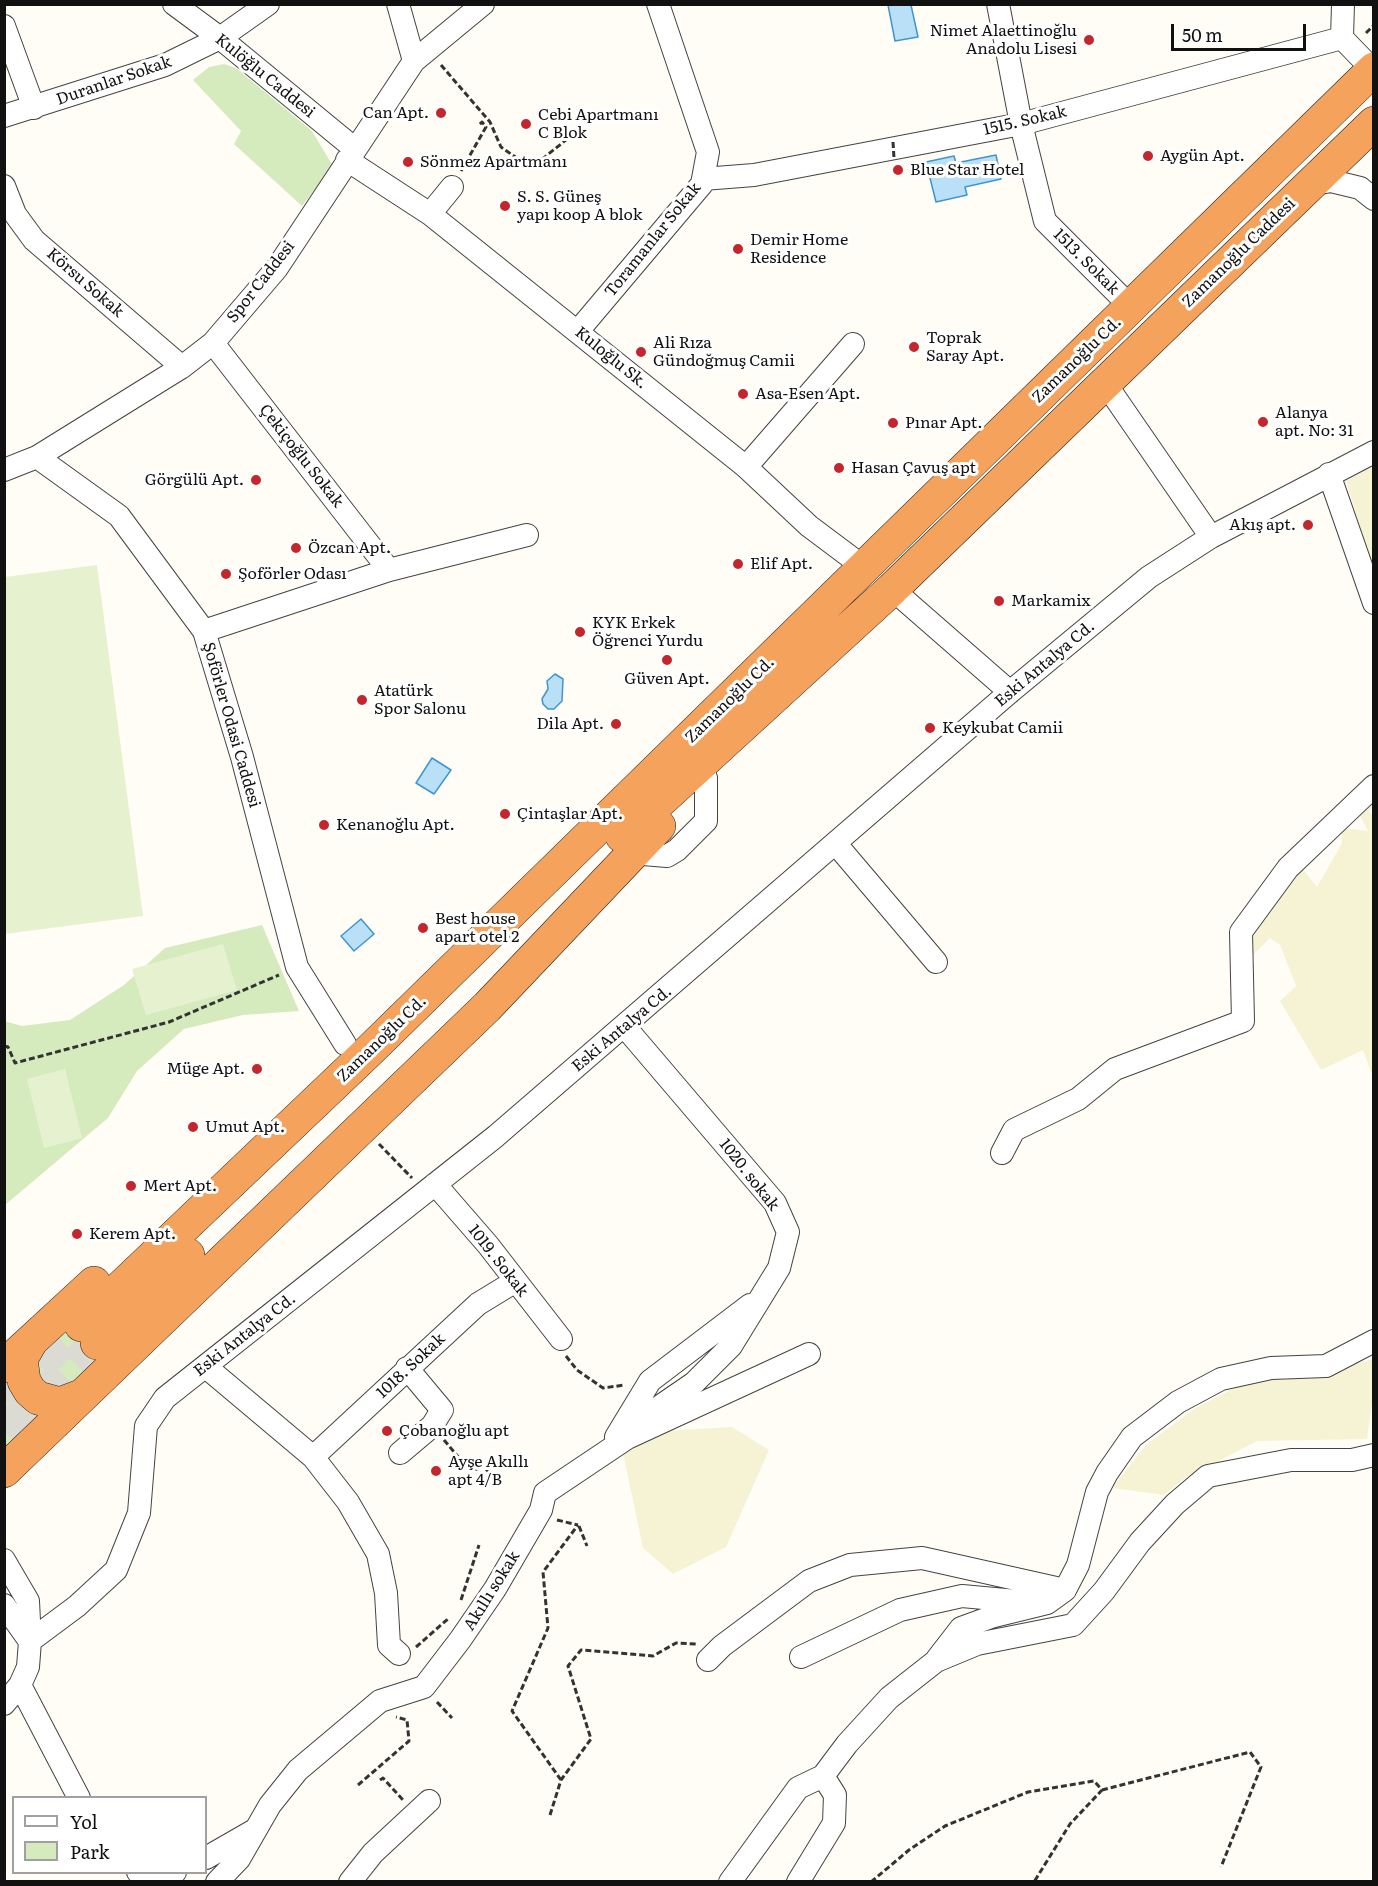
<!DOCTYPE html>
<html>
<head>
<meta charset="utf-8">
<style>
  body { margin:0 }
  #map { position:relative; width:1378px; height:1886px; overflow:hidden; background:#fffdf5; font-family:Literata,serif }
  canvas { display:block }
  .frame { position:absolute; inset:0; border:6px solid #111; pointer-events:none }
  .legend { position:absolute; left:12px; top:1796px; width:195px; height:78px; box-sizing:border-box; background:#fff; border:2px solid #a0a0a0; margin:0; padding:8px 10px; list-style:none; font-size:18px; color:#111 }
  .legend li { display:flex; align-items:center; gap:12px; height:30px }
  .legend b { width:30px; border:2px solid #a0a0a0 }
  .scale { position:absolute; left:1171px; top:24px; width:135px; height:27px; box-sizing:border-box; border:3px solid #111; border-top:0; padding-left:8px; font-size:18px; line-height:21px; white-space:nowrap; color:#111; -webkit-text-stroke:4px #fff; paint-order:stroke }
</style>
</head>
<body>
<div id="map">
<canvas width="1378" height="1886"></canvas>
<div class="frame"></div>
<ul class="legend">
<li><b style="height:8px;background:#fff"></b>Yol</li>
<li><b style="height:16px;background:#d5ebbd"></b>Park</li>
</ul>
<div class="scale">50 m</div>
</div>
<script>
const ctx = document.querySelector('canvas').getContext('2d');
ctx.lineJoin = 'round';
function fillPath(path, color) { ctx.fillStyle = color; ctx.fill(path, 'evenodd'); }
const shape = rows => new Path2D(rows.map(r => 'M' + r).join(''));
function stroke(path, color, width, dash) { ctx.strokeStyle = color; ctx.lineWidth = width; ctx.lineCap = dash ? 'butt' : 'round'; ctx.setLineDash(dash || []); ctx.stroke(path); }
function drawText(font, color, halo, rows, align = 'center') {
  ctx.font = font + ' Literata,serif'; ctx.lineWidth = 6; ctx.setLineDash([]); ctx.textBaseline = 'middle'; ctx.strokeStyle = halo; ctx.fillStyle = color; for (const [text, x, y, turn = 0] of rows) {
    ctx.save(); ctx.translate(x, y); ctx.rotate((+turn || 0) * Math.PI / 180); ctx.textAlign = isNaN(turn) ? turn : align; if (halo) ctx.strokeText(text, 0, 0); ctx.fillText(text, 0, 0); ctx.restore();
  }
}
fillPath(shape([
  [1373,464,1373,569,1346,481],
  [1373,793,1373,807,1369,811,1374,818,1373,1077,1363,1050,1321,1070,1280,1001,1296,986,1280,945,1270,938,1248,960,1245,933,1299,864,1317,887,1342,843,1342,828,1368,831,1357,810],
  [1373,1359,1373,1396,1367,1439,1257,1441,1185,1478,1164,1495,1112,1488,1146,1445,1194,1409,1244,1383,1336,1369],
  [732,1427,769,1450,726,1547,673,1574,643,1548,623,1453,659,1431]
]), '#f6f3d4');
fillPath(shape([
  [224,64,236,68,312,131,333,166,302,206,234,144,241,131,193,80,209,67],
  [262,925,299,1011,243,1015,184,1029,137,1071,108,1118,5,1205,4,1021,22,1026,70,1020,124,985,165,948],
  [68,1321,105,1362,73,1392,46,1394,30,1363],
  [13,1372,43,1410,5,1456,5,1380]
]), '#d5ebbd');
fillPath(shape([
  [97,565,143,916,5,934,5,577],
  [223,944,237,990,146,1015,132,969],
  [65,1069,82,1138,44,1148,27,1079]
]), '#e6f2cf');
const water = shape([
  [888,5,911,5,918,37,895,41,888,5],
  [996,155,1001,179,965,187,967,195,936,202,926,162,954,156,956,163,996,155],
  [555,674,563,679,562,701,554,709,548,709,543,704,542,699,548,689,547,681,555,674],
  [432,758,451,770,434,794,416,783,432,758],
  [361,919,374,934,354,951,341,936,361,919]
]);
fillPath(water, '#b9e0f7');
stroke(water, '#3f96cf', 1.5);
stroke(shape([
  [4,1399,81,1325],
  [4,1431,97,1343]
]), '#dbdad3', 33, [33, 16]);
const minor = shape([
  [174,4,220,38,355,149],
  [398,4,414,61],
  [998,4,1021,124,1045,221,1131,307],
  [1343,4,1342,38,1373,70],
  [4,26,34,108],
  [4,116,165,65,220,38,268,4],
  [347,160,430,214,746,467,809,526,865,568],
  [703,179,754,175,1021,124,1342,38],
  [1309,185,1331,181,1360,188,1374,199],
  [4,186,15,214,34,240,182,367],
  [430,214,452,187],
  [578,331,702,184,708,152,658,4],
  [213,343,389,570],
  [1105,383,1211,537],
  [37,457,119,516,204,631,242,757,297,967,345,1044],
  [746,467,853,344],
  [4,470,37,457,182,367,213,343,277,268,414,61,483,4],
  [1329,474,1374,603],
  [892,589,1010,692],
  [204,631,389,570,527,535],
  [836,844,936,962],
  [631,853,667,856,677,850,706,821,706,778],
  [625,1027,775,1203,788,1232,779,1268,731,1346,694,1383,659,1407,639,1427],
  [1002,1153,1014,1130,1078,1099,1115,1069,1243,1021,1241,932,1288,868,1374,786],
  [435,1184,488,1245,561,1339],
  [206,1367,313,1457,348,1502,378,1554,386,1593,389,1645,399,1654],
  [616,1437,650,1381,750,1305],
  [400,1453,432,1426,442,1410,407,1368],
  [313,1457,478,1304,514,1282],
  [4,1560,28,1601,30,1641,28,1667,20,1685,4,1704],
  [4,1605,29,1640],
  [30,1641,77,1606,116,1570,139,1513,146,1426,165,1398,496,1136,1010,692,1149,577,1211,537,1374,452],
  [801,1657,900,1610,962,1596,1027,1602],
  [937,1659,961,1628,994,1616,1047,1603,1065,1590,1078,1565,1097,1492,1107,1473,1132,1437,1178,1402,1221,1379,1271,1368,1326,1366,1374,1341],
  [708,1660,722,1646,809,1581,850,1565,922,1558,1065,1590],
  [20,1685,79,1798],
  [823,1776,847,1744,889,1698,936,1661,977,1644,1073,1625,1104,1591,1140,1542,1175,1504,1208,1476,1291,1460,1352,1460,1374,1455],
  [206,1858,253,1831],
  [138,1872,150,1876,175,1872],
  [217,1882,239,1859,270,1805,298,1770,380,1701,424,1687,460,1640,495,1589,541,1510,545,1493,627,1438,809,1354],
  [350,1882,373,1853,429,1801],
  [730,1882,798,1788,823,1776,835,1795,834,1823,798,1882]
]);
const highway = shape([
  [622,836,892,589,1374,123],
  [81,1325,368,1052,1374,69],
  [32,1340,21,1359,24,1381,30,1391,38,1398,60,1404,81,1396],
  [97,1343,188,1255],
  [4,1366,94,1283],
  [4,1471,487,1007,659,826]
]);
stroke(minor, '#444', 24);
stroke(highway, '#222', 34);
stroke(shape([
  [1366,33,1374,25],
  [441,65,490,122,501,147,531,168,571,136],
  [461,171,486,127,482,122,478,126],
  [4,1046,8,1047,15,1063,169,1022,279,975],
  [379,1144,412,1178],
  [566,1356,577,1370,603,1388,625,1385],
  [444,1440,471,1472,476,1468,482,1475,492,1466],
  [557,1520,578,1525],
  [579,1526,587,1546],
  [461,1600,479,1545],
  [416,1647,449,1618],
  [437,1702,452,1718],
  [380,1780,383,1778,403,1800],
  [561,1780,512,1711,548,1628,543,1572,578,1525],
  [358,1785,409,1741,407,1720,396,1717],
  [1102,1790,1250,1752,1261,1767,1221,1867],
  [550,1815,561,1780,591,1739,568,1666,581,1650,653,1656,676,1643,696,1644],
  [871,1882,909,1850,945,1826,1028,1792,1094,1781,1102,1790,1070,1824,1034,1882]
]), '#333', 3, [6, 3]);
stroke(minor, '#fff', 22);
stroke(highway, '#f5a25d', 33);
stroke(shape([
  [893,142,894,158]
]), '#333', 3, [6, 3]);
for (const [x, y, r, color] of [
  [1089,40,6,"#c4262e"],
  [441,113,6,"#c4262e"],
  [526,124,6,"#c4262e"],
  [1148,156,6,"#c4262e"],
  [408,162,6,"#c4262e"],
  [898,170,6,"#c4262e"],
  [505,206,6,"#c4262e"],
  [738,249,6,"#c4262e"],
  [914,347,6,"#c4262e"],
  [641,352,6,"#c4262e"],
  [743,394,6,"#c4262e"],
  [1263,422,6,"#c4262e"],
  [893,423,6,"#c4262e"],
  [839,468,6,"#c4262e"],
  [256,480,6,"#c4262e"],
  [1308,525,6,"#c4262e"],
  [296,548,6,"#c4262e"],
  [738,564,6,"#c4262e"],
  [226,574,6,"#c4262e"],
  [999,601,6,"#c4262e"],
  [580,632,6,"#c4262e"],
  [667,660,6,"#c4262e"],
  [362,700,6,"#c4262e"],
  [616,724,6,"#c4262e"],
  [930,728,6,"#c4262e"],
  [505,814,6,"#c4262e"],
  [324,825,6,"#c4262e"],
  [423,928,6,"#c4262e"],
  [257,1069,6,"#c4262e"],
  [193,1127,6,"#c4262e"],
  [131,1186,6,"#c4262e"],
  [77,1234,6,"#c4262e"],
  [387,1431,6,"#c4262e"],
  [436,1471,6,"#c4262e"]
]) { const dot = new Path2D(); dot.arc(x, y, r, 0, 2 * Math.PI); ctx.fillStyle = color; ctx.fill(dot); stroke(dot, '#fff', 2); }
drawText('16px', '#111', '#fff', [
  ["Nimet Alaettinoğlu",1077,31,"right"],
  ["Anadolu Lisesi",1077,49,"right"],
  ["Can Apt.",429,113,"right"],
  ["Cebi Apartmanı",538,115],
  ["C Blok",538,133],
  ["Aygün Apt.",1160,156],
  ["Sönmez Apartmanı",420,162],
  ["Blue Star Hotel",910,170],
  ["S. S. Güneş",517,197],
  ["yapı koop A blok",517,215],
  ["Demir Home",750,240],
  ["Residence",750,258],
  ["Toprak",926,338],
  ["Saray Apt.",926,356],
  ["Ali Rıza",653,343],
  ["Gündoğmuş Camii",653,361],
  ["Asa-Esen Apt.",755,394],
  ["Alanya",1275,413],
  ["apt. No: 31",1275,431],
  ["Pınar Apt.",905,423],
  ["Hasan Çavuş apt",851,468],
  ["Görgülü Apt.",244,480,"right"],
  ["Akış apt.",1296,525,"right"],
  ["Özcan Apt.",308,548],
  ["Elif Apt.",750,564],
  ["Şoförler Odası",238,574],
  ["Markamix",1011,601],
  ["KYK Erkek",592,623],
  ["Öğrenci Yurdu",592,641],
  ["Güven Apt.",667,679,"center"],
  ["Atatürk",374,691],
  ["Spor Salonu",374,709],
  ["Dila Apt.",604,724,"right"],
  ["Keykubat Camii",942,728],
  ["Çintaşlar Apt.",517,814],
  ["Kenanoğlu Apt.",336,825],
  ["Best house",435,919],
  ["apart otel 2",435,937],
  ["Müge Apt.",245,1069,"right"],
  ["Umut Apt.",205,1127],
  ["Mert Apt.",143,1186],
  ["Kerem Apt.",89,1234],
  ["Çobanoğlu apt",399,1431],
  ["Ayşe Akıllı",448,1462],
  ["apt 4/B",448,1480]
], 'left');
drawText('16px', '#111', '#fff', [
  ["Kulöğlu Caddesi",265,76,39],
  ["Duranlar Sokak",114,81,-19],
  ["1515. Sokak",1025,121,-13],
  ["Toramanlar Sokak",653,240,-51],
  ["Zamanoğlu Caddesi",1239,253,-44],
  ["1513. Sokak",1086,262,45],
  ["Spor Caddesi",261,282,-52],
  ["Körsu Sokak",85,283,41],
  ["Kuloğlu Sk.",611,358,39],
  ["Zamanoğlu Cd.",1077,360,-44],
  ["Çekiçoğlu Sokak",301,456,52],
  ["Eski Antalya Cd.",1045,664,-40],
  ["Zamanoğlu Cd.",730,700,-44],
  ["Şoförler Odasi Caddesi",231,725,74],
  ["Eski Antalya Cd.",622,1029,-40],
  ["Zamanoğlu Cd.",382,1039,-44],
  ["1020. sokak",749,1175,52],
  ["1019. Sokak",498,1261,52],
  ["Eski Antalya Cd.",245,1335,-38],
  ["1018. Sokak",411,1366,-43],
  ["Akıllı sokak",492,1591,-58]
]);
</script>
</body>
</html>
